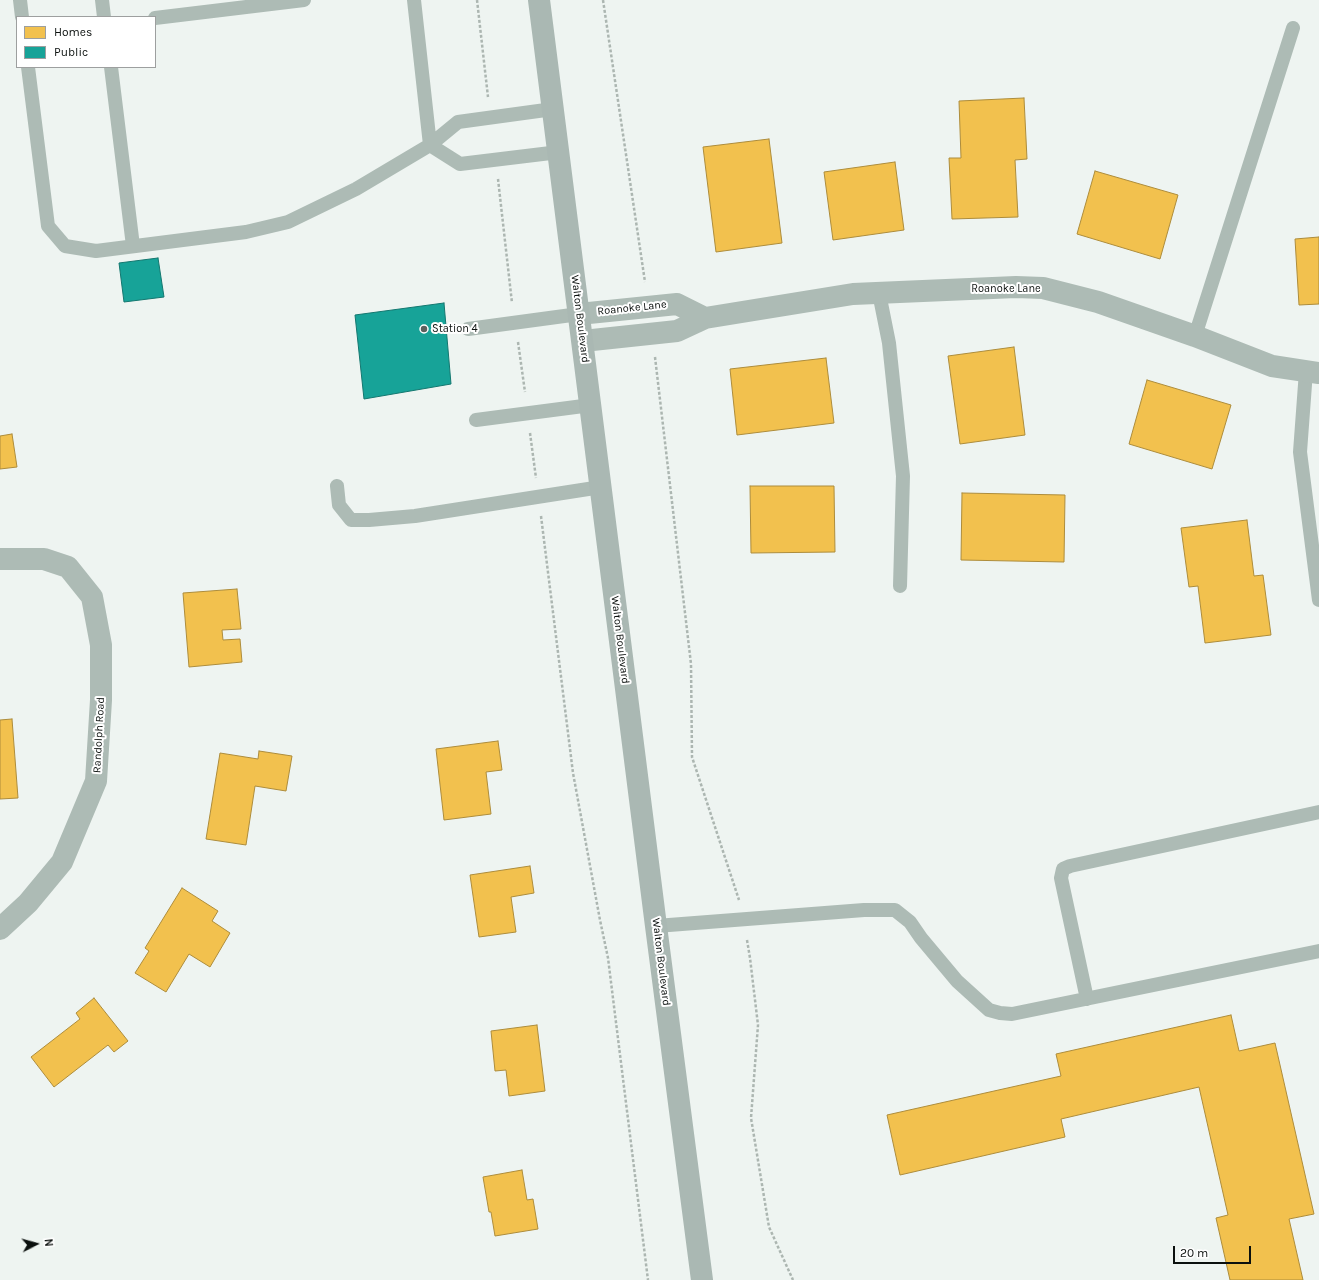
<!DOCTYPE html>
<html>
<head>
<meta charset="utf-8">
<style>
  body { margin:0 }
  #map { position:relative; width:1319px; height:1280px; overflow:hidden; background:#eef4f1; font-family:Karla,sans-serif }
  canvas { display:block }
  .legend { position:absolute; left:16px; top:16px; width:140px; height:52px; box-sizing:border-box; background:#fff; border:1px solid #9d9f9f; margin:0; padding:5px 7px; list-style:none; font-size:12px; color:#0b100e }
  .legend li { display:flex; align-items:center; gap:8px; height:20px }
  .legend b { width:20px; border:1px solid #9d9f9f }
  .north { position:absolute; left:16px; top:1224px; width:40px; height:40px; -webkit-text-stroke:3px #fff; paint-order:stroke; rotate:84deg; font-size:11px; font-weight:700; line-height:16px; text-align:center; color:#0b100e }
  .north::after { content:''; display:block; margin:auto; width:14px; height:18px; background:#0b100e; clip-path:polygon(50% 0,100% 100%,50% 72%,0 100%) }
  .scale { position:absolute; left:1173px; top:1246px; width:78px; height:18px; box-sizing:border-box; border:2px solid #0b100e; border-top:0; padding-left:5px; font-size:12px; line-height:14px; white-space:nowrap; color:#0b100e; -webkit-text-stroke:3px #fff; paint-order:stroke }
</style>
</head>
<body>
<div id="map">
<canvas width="1319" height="1280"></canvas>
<ul class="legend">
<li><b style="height:11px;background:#f2c14e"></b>Homes</li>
<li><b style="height:11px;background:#17a398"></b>Public</li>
</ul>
<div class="north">N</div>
<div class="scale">20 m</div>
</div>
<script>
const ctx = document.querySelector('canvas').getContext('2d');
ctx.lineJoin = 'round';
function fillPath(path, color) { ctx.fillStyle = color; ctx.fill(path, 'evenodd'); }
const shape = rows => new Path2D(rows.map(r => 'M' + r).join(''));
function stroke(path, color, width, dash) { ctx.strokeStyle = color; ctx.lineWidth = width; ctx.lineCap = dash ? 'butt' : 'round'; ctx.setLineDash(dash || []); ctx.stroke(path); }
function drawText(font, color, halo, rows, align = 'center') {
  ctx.font = font + ' Karla,sans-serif'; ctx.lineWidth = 4; ctx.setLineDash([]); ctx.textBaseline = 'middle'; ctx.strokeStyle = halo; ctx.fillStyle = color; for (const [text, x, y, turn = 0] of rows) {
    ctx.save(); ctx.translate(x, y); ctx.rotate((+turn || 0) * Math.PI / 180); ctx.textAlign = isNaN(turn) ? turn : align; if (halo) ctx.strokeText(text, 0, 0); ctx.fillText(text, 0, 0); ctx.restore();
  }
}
const homes = shape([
  [1024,98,1027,159,1015,160,1018,217,952,219,949,158,961,158,959,101,1024,98],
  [769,139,782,243,716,252,703,147,769,139],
  [895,162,904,230,833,240,824,172,895,162],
  [1095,171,1178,195,1160,259,1077,234,1095,171],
  [1319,237,1319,304,1299,305,1295,239,1319,237],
  [1014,347,1025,435,960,444,948,356,1014,347],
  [826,358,834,423,737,435,730,369,826,358],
  [1147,380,1231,405,1212,469,1129,444,1147,380],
  [12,434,17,467,0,469,0,436,12,434],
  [750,486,834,486,835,552,751,553,750,486],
  [962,493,1065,495,1064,562,961,560,962,493],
  [1247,520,1254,576,1263,575,1271,635,1205,643,1198,586,1189,587,1181,528,1247,520],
  [237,589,241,629,222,630,223,640,240,639,242,662,189,667,183,593,237,589],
  [12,719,18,798,0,799,0,720,12,719],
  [498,741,502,770,486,772,491,814,444,820,436,749,498,741],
  [259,751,292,756,286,791,255,786,246,845,206,839,220,753,258,759,259,751],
  [530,866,534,893,511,897,516,932,479,937,470,875,530,866],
  [182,888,218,911,212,921,230,933,210,967,189,954,166,992,135,973,149,951,145,948,182,888],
  [94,998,128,1041,114,1052,108,1045,54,1087,31,1057,80,1019,76,1013,94,998],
  [1231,1015,1239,1051,1275,1043,1314,1214,1289,1219,1303,1280,1230,1280,1216,1218,1228,1215,1199,1087,1061,1119,1065,1137,900,1175,887,1115,1061,1076,1056,1054,1231,1015],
  [537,1025,545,1091,509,1096,506,1070,495,1071,491,1031,537,1025],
  [522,1170,527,1200,533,1199,538,1229,495,1236,491,1212,489,1212,483,1177,522,1170]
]);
fillPath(homes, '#f2c14e');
stroke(homes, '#ad8c3b', 1);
const public = shape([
  [158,258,164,297,124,302,119,263,158,258],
  [444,303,451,384,364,399,355,315,444,303]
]);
fillPath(public, '#17a398');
stroke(public, '#13776f', 1);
stroke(shape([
  [477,0,488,97],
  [603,0,645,282],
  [498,179,512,303],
  [518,342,525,392],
  [655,357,691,664,692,757,739,900],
  [530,433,536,478],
  [541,516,573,773,600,920,608,958,648,1280],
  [747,940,750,958,758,1025,751,1118,769,1227,793,1280]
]), '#acb6b1', 2.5, [3, 2]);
stroke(shape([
  [20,0,22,17],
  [102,0,104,17],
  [414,0,430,145],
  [155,18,304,0],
  [28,67,48,226,65,246,96,251,246,232,288,222,356,189,430,145,458,122,553,109],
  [111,67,133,246],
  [430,145,460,164,559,152],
  [879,293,889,343,903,476,900,586],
  [468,329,579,314],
  [1195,336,1293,28],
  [1306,371,1300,452,1319,600],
  [476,420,591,405],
  [337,486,339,505,351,520,369,520,415,516,601,487],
  [656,926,864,910,895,910,910,922,921,938,957,981,989,1010,1000,1013,1012,1014,1319,951],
  [1087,999,1061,878,1063,869,1070,866,1319,812]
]), '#adbbb5', 14);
stroke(shape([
  [579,314,677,304,705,318],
  [583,341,677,331,705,318,853,294,1016,287,1043,288,1098,302,1195,336,1272,366,1319,373],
  [0,559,44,559,68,567,92,597,101,645,101,700,96,781,62,862,28,903,0,929]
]), '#adbbb5', 22);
stroke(shape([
  [539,0,656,926,702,1280]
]), '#aab8b3', 22);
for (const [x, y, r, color] of [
  [424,329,4,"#5a605d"]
]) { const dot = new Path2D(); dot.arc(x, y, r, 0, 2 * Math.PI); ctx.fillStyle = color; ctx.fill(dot); stroke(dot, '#fff', 1.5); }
drawText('11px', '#0b100e', '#fff', [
  ["Roanoke Lane",1006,289],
  ["Roanoke Lane",632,308,-6],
  ["Walton Boulevard",580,319,83],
  ["Walton Boulevard",620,640,83],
  ["Randolph Road",99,735,-87],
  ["Walton Boulevard",661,962,83]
]);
drawText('11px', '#0b100e', '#fff', [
  ["Station 4",432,329]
], 'left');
</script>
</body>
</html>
